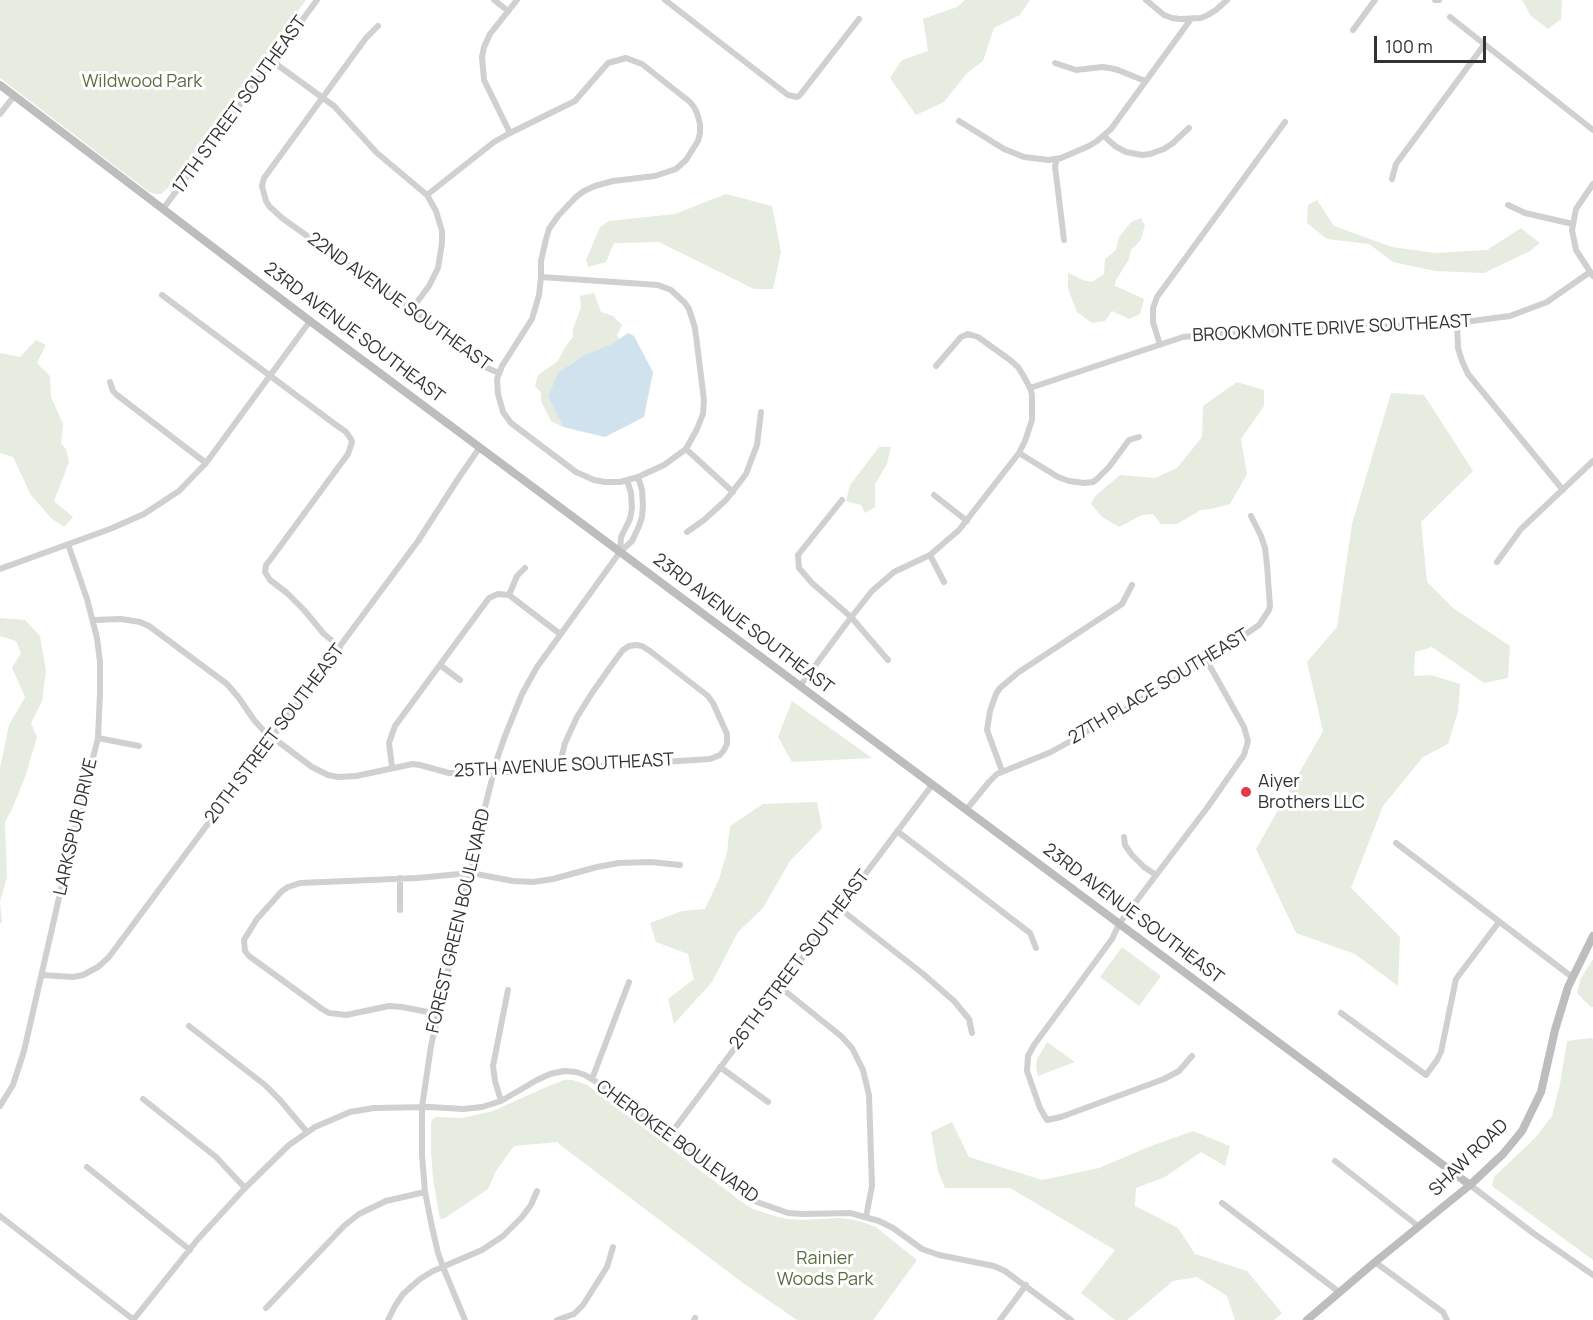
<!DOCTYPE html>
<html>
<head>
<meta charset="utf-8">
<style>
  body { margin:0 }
  #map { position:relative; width:1593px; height:1320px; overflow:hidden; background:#fff; font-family:Manrope,sans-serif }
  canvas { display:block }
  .scale { position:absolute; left:1374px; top:36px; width:112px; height:27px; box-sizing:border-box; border:3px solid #333; border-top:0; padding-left:8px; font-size:18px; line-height:21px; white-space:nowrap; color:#333; -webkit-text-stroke:4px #fff; paint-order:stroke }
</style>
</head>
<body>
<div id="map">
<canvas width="1593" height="1320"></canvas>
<div class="scale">100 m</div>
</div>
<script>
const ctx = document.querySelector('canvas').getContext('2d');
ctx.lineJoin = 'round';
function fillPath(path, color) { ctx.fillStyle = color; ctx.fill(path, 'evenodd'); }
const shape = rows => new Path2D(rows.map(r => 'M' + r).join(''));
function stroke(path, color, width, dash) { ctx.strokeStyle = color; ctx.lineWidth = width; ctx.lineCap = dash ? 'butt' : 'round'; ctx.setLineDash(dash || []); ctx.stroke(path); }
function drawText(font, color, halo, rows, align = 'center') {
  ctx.font = font + ' Manrope,sans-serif'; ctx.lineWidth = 6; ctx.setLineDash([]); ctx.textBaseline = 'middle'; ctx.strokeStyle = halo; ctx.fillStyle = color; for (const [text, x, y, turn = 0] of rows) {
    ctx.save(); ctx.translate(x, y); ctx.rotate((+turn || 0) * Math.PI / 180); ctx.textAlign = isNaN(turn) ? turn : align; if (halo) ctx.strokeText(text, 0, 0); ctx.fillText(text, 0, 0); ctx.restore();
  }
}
fillPath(shape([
  [0,0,306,0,168,188,161,194,156,194,149,192,0,78],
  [965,0,1030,0,1020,15,994,28,983,61,967,73,944,102,916,115,890,78,902,60,928,51,923,19,957,7],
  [1522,0,1562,0,1561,19,1548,29,1531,16],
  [726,194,772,206,781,252,773,289,754,289,659,242,614,243,606,262,588,267,586,260,600,227,609,221,675,214],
  [1317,200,1334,226,1392,247,1436,253,1487,250,1521,228,1540,243,1530,251,1484,273,1435,271,1393,262,1369,244,1327,239,1307,223,1308,205],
  [1141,218,1145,226,1140,241,1131,250,1128,261,1116,280,1115,286,1144,299,1140,314,1129,319,1112,311,1105,321,1092,323,1077,312,1068,289,1068,273,1083,280,1092,282,1104,274,1105,259,1116,250,1119,237,1131,222],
  [594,293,601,312,613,316,622,325,617,335,619,339,548,397,563,427,551,421,541,401,541,393,535,386,538,375,558,361,565,347,573,337,573,329,581,307,580,296],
  [36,340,46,345,37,363,50,376,51,397,63,424,61,444,66,449,69,462,54,501,73,517,64,527,51,518,31,495,13,457,0,453,0,353,20,357],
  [1237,382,1264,390,1264,406,1241,439,1247,474,1230,504,1211,509,1201,510,1177,524,1161,524,1153,514,1142,515,1119,527,1102,517,1091,504,1095,496,1120,475,1155,478,1177,468,1202,437,1203,406],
  [1391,393,1424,395,1473,471,1421,522,1427,582,1453,608,1510,646,1508,678,1484,683,1432,647,1415,652,1414,676,1431,675,1460,684,1458,712,1448,744,1423,757,1383,806,1351,888,1400,937,1398,986,1355,954,1296,933,1256,849,1323,731,1307,662,1337,627,1352,524],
  [879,447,891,447,887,464,875,484,875,507,865,513,861,505,846,501,850,485],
  [0,618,25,620,40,636,46,671,42,701,31,723,37,737,25,777,12,809,5,822,7,877,0,902,2,922,0,924,0,768,9,725,25,697,12,668,21,653,16,641,0,636],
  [792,701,872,758,792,762,778,737],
  [817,802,822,828,790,861,763,908,738,932,712,982,674,1024,668,999,694,979,688,954,656,942,650,923,682,911,705,909,719,879,727,852,730,826,763,804],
  [1122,947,1161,976,1139,1006,1100,977],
  [1593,959,1593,1007,1591,1007,1577,993,1581,978],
  [1591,1038,1593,1039,1593,1260,1492,1186,1494,1177,1535,1138,1552,1116,1560,1084,1567,1041],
  [1047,1042,1075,1062,1038,1076,1036,1067,1037,1059],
  [564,1080,573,1080,587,1085,742,1202,753,1209,778,1217,787,1219,803,1220,839,1218,850,1219,865,1223,876,1227,917,1260,873,1320,797,1320,743,1283,559,1144,558,1142,514,1146,496,1171,488,1189,445,1218,440,1219,433,1179,431,1151,431,1123,433,1119,436,1117,462,1118,493,1111,544,1088],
  [952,1122,969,1157,1042,1180,1099,1168,1151,1146,1193,1131,1230,1146,1225,1166,1201,1152,1165,1177,1136,1188,1135,1206,1178,1228,1195,1254,1247,1271,1282,1313,1274,1320,1235,1320,1227,1296,1197,1277,1173,1281,1127,1320,1115,1320,1081,1293,1115,1250,1010,1188,945,1188,938,1171,931,1132]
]), '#e6ecdf');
fillPath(shape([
  [628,333,634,336,653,372,644,417,605,437,563,427,548,397,558,373,585,355,612,344]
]), '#cfe2ee');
stroke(shape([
  [494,0,508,11],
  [665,0,788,95,797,97,800,95,859,19],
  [1146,0,1164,15,1172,18,1180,19,1200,18,1206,16,1216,10,1227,0],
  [1435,0,1439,0],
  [1450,17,1593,130],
  [378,26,366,38,264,178,262,186,266,201,269,206,282,218,411,310,485,367,499,373],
  [1353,30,1375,0],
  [272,61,334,106,377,153,427,195,436,211,442,231,442,243,438,268,429,286,411,310],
  [1055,63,1076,70,1102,67,1110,68,1118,70,1145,81],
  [0,114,14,96],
  [959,121,1004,149,1024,157,1049,160,1061,158,1089,146,1097,141,1111,129,1191,19],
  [510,133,484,80,482,57,484,47,490,34,517,0],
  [1104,136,1115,146,1126,152,1142,155,1150,154,1164,149,1173,143,1189,128],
  [1057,159,1055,166,1064,240],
  [1392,179,1396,164,1484,45],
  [1593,184,1576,209,1572,230,1576,250,1593,276],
  [427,195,494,142,510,133,575,101,608,63,626,58,642,64,690,102,694,107,697,113,700,124,700,133,698,141,686,160,676,169,655,176,613,181,595,186,584,191,576,197,558,216,549,229,546,239,541,261,541,277,539,295,532,319,502,366,497,379,498,394,503,412,511,423,576,472,594,480,605,482,620,482,638,477,664,465,686,449,697,429,703,414,704,400,695,328,689,309,685,303,671,290,658,285,541,277],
  [1508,205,1525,213,1573,224],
  [163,209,317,0],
  [162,295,332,422,346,432,351,439,352,442,348,454,270,560,266,565,265,572,270,580,287,593,304,610,324,634,340,647],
  [1457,323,1458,348,1462,361,1468,374,1563,490],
  [1160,345,1153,322,1153,308,1157,297,1285,122],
  [110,382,113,391,117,395,206,463],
  [1030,388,1183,337,1204,335,1457,323,1510,316,1547,302,1590,272],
  [686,449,733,492],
  [1019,453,1058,477,1069,481,1084,483,1093,482,1097,479,1109,467,1129,440,1139,437],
  [934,495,967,521],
  [842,500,798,555,799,568,812,583,851,617,888,660],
  [687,532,704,520,726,500,746,474,757,445,761,412],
  [620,551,621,537,630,519,632,508,631,493,627,480],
  [930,555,944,582],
  [1497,562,1521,529,1593,461],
  [0,569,110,529,144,514,179,491,206,463,310,321],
  [509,595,517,576,525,568],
  [94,620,121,619,140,622,149,626,227,684,239,698,254,720,264,731,312,767,328,775,338,777,356,776,413,764,420,765,449,773,458,773,494,771,507,772,710,759,720,755,724,750,727,744,727,734,713,703,708,696,650,651,642,646,636,645,629,646,623,650,616,659,592,693,577,717,565,743,561,759,561,768],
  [440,665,460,680],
  [800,686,846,624,872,591,894,572,930,555,959,530,1019,453,1025,441,1032,420,1032,395,1030,388,1023,375,1018,367,1010,360,978,337,968,334,961,337,936,366],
  [98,738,139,746],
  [392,767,389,743,395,726,489,598,498,594,509,595,560,634],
  [1002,771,987,730,990,711,996,694,1000,688,1019,672,1122,604,1132,585],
  [966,810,989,782,997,774,1051,752,1069,742,1207,661,1259,625,1269,610,1270,606,1267,565,1265,548,1261,536,1251,516],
  [897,831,1030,933,1036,948],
  [1124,837,1125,845,1132,855,1144,867,1156,875],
  [1396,843,1572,977],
  [400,878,400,910],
  [839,908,922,973,954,1001,969,1019,972,1033],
  [42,975,73,977,83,975,98,967,109,957,418,541,458,479,480,447],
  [780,987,841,1036,852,1048,863,1070,869,1095,872,1186,866,1217],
  [1341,1013,1426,1075,1437,1060,1441,1052,1456,979,1499,922],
  [438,1014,402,1007,389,1006,346,1015,329,1013,322,1009,249,956,245,951,244,940,257,919,282,891,288,887,300,883,417,878,471,873,513,881,533,882,553,879,597,867,619,863,651,862,680,865],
  [189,1026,265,1085,280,1100,307,1132],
  [1192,1056,1179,1071,1164,1079,1061,1117,1047,1120,1040,1108,1027,1071,1028,1056,1034,1045,1112,939,1119,924,1207,808,1244,755,1248,741,1244,727,1207,661],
  [720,1067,768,1102],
  [592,1079,629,982],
  [143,1099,216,1157,245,1188],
  [501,1101,495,1081,493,1066,508,990],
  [0,1106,13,1085,24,1051,75,828,98,738,100,693,100,662,97,638,87,599,68,544],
  [669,1136,932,785],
  [1335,1161,1418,1226],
  [87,1167,190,1250],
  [1470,1185,1533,1233,1593,1275],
  [1222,1203,1339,1292],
  [0,1216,134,1320],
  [1375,1262,1436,1307,1443,1312,1447,1320],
  [266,1308,344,1226,359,1214,386,1201,425,1192],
  [134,1319,198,1239,245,1188,289,1145,315,1127,350,1112,374,1108,430,1107,463,1109,482,1107,501,1101,537,1080,550,1074,564,1071,576,1072,585,1075,603,1086,743,1194,757,1202,788,1213,804,1214,850,1213,879,1221,893,1228,922,1249,939,1255,994,1266,1005,1271,1071,1320],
  [388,1320,395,1306,403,1294,420,1279,433,1271,482,1250,503,1236,522,1217,531,1205,537,1191],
  [465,1320,443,1267,438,1253,432,1227,425,1192,422,1155,422,1107,431,1046,484,811,497,759,505,736,522,694,537,667,620,552,632,541,639,526,642,517,643,505,642,490,638,477],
  [557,1320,574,1314,583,1305,607,1267,613,1247],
  [694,1320,695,1318],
  [1000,1320,1026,1285]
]), '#d0d0d0', 6);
stroke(shape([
  [0,85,310,321,1470,1185],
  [1307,1320,1375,1262,1470,1185,1503,1154,1522,1131,1541,1092,1555,1030,1568,987,1593,936]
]), '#bdbdbd', 8);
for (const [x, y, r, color] of [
  [1246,792,6,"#e63946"]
]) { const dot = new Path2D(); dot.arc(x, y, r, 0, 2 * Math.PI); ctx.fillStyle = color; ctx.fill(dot); stroke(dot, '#fff', 2); }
drawText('18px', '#56703f', '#fff', [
  ["Wildwood Park",142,82],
  ["Rainier",825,1259],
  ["Woods Park",825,1280]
]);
drawText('18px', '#333', '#fff', [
  ["17TH STREET SOUTHEAST",240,105,-54],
  ["22ND AVENUE SOUTHEAST",399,302,36],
  ["BROOKMONTE DRIVE SOUTHEAST",1332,329,-3],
  ["23RD AVENUE SOUTHEAST",354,333,37],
  ["23RD AVENUE SOUTHEAST",743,624,37],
  ["27TH PLACE SOUTHEAST",1159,687,-31],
  ["20TH STREET SOUTHEAST",275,734,-53],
  ["25TH AVENUE SOUTHEAST",564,766,-3],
  ["LARKSPUR DRIVE",76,827,-77],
  ["23RD AVENUE SOUTHEAST",1133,914,37],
  ["FOREST GREEN BOULEVARD",459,921,-77],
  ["26TH STREET SOUTHEAST",800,960,-53],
  ["CHEROKEE BOULEVARD",677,1142,36],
  ["SHAW ROAD",1469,1158,-44]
]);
drawText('18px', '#333', '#fff', [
  ["Aiyer",1258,782],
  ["Brothers LLC",1258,803]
], 'left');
</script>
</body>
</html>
